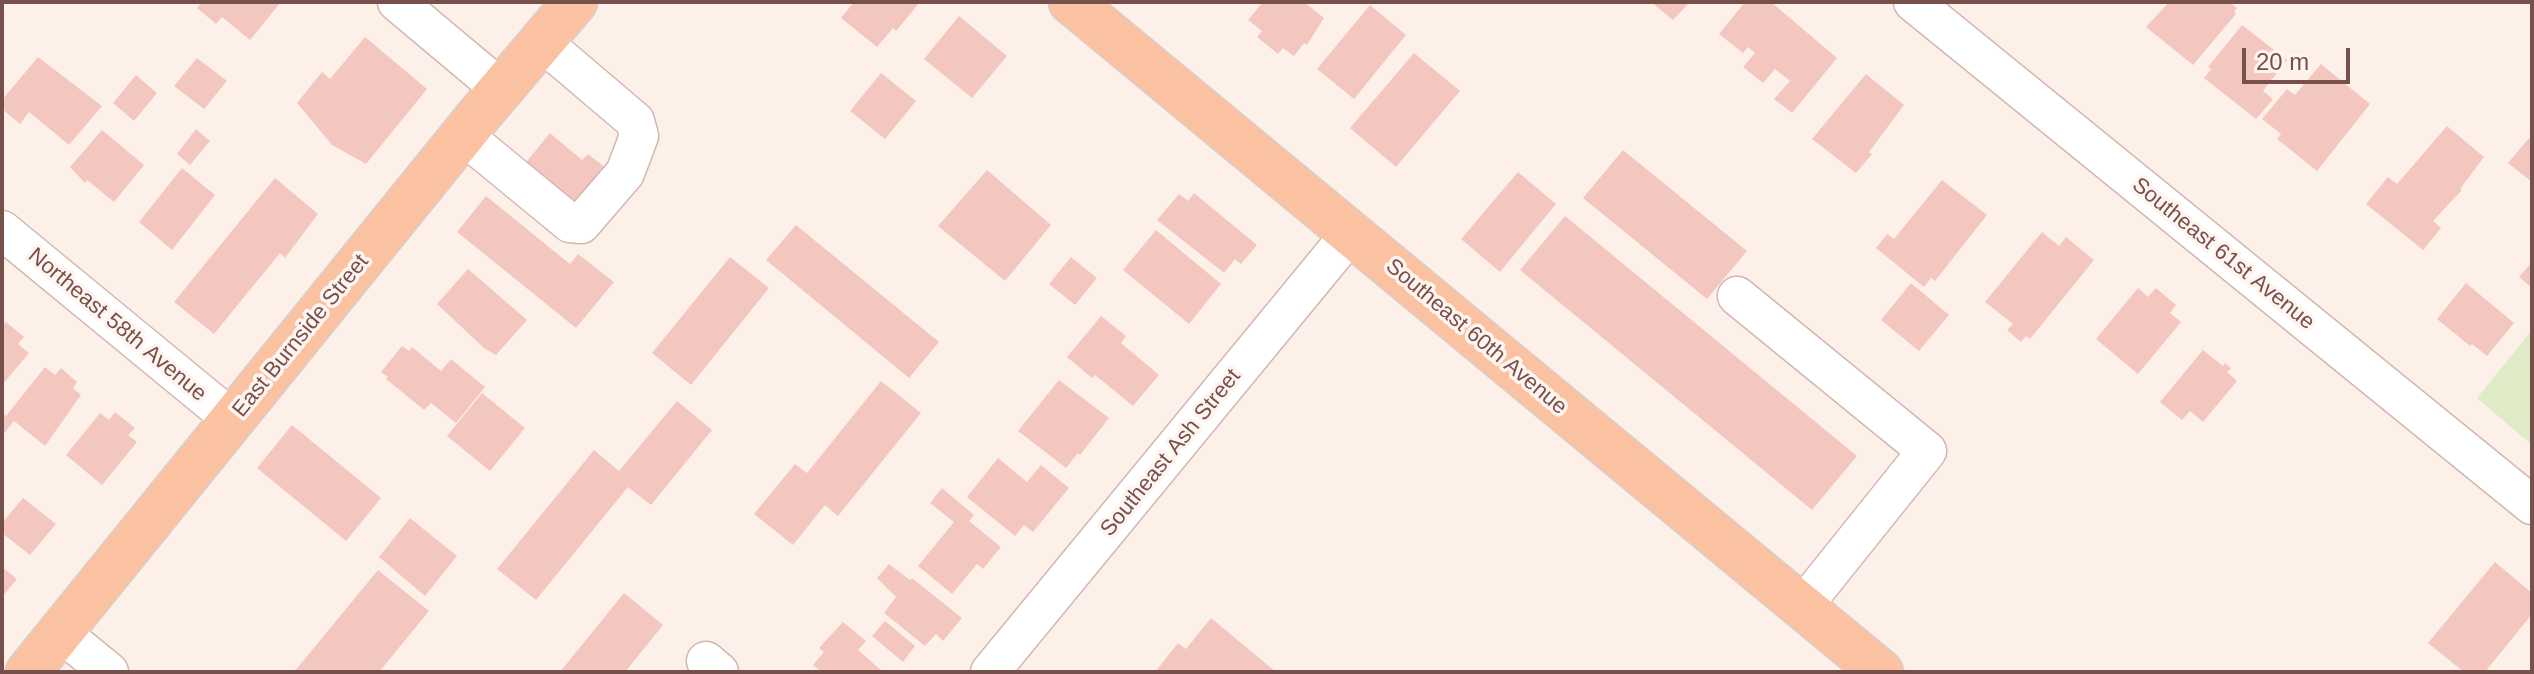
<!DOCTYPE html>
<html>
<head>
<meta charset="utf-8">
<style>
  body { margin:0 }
  #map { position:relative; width:2534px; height:674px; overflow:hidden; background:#fdf0e9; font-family:Helvetica,sans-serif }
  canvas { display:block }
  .frame { position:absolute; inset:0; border:4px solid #78504b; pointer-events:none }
  .scale { position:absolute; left:2242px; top:48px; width:108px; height:36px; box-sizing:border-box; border:4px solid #78504b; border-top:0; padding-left:10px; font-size:24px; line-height:28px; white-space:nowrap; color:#78504b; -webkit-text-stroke:6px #fff5f0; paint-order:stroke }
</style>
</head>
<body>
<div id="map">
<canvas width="2534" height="674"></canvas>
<div class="frame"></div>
<div class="scale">20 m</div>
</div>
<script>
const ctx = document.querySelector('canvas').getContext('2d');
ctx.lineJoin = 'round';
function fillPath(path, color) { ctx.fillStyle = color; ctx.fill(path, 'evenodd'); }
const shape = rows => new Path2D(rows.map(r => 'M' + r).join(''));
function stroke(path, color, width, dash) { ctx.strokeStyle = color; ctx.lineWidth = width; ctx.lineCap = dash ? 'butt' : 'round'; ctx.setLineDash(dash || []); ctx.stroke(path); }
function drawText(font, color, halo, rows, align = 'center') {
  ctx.font = font + ' Helvetica,sans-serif'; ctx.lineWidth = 7; ctx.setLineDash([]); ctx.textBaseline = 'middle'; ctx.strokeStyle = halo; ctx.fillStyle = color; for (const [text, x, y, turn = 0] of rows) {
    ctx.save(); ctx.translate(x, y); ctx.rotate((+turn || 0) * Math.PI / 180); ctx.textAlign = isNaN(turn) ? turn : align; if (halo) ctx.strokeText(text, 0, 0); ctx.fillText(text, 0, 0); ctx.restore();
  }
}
fillPath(shape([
  [2532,330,2532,445,2477,398]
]), '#dfebc6');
fillPath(shape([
  [202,2,281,2,250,40,222,17,216,24,197,8],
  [854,2,920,2,896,31,893,28,877,47,841,18],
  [1263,2,1304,2,1324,18,1307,45,1304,43,1294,56,1283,48,1278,54,1257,37,1262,31,1248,20],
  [1651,2,1690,2,1673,20],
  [1745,2,1771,2,1837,58,1792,113,1774,99,1790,81,1775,69,1763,83,1743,67,1755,53,1748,47,1743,53,1719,34],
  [2169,2,2229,2,2237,8,2234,12,2236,14,2193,65,2146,27],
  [1370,5,1406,35,1354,99,1317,69],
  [959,16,1007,56,972,98,924,59],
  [2242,25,2287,60,2263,91,2273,99,2256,119,2204,78,2211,69,2208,67],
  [365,37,427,89,366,164,332,145,297,103,322,72,330,79],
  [1414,53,1460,91,1396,167,1350,128],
  [38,57,102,106,69,145,29,112,20,124,2,109,2,100],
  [197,58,227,81,204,109,174,86],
  [2321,64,2370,104,2317,171,2277,139,2281,134,2262,119,2287,89,2295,95],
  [881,73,916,101,885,139,850,111],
  [1866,74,1904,105,1869,152,1872,154,1856,173,1812,139],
  [136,75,157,93,134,121,113,103],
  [2447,126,2484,157,2460,189,2462,190,2433,221,2441,228,2423,250,2366,204,2388,177,2397,184],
  [196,129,210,141,190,165,177,154],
  [102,130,144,165,114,202,87,180,85,183,70,167],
  [550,133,582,160,588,154,612,173,576,218,519,171],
  [2529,138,2532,141,2532,182,2508,163],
  [1623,150,1747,251,1707,299,1583,198],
  [182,168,215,195,172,250,139,222],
  [987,170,1051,225,1005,281,938,226],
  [1518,172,1556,204,1500,272,1461,239],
  [275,178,318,214,285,258,280,253,214,334,174,302],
  [1942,180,1987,215,1935,281,1931,278,1924,287,1876,248,1887,234,1894,239],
  [1194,193,1257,245,1241,264,1235,259,1224,273,1157,220,1179,194,1188,201],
  [486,196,570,264,578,254,614,282,576,328,457,232],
  [1565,216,1857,456,1812,510,1520,270],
  [796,225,939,342,909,378,766,260],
  [1156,230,1221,284,1189,324,1123,270],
  [2042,232,2059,246,2066,237,2094,260,2030,339,2026,336,2021,342,2007,330,2013,324,1985,302],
  [730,257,769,288,691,385,652,353],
  [1071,257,1097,278,1075,305,1049,284],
  [2532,262,2532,288,2519,277],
  [468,269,527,320,496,355,485,349,437,304],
  [1911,283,1949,315,1919,351,1881,320],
  [2466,283,2514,323,2487,356,2472,344,2470,346,2437,319],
  [2138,288,2148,297,2156,288,2176,305,2170,313,2181,322,2138,374,2096,339],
  [1101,316,1126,336,1121,343,1159,375,1133,406,1095,375,1092,378,1067,357],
  [6,322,24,337,18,344,29,353,2,385,2,326],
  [402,346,409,351,412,347,441,371,451,359,485,387,456,423,431,403,424,410,386,379,388,377,381,372],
  [2203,350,2223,366,2225,363,2231,368,2227,372,2237,381,2203,422,2190,411,2182,420,2160,402],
  [45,367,55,375,61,368,77,382,73,388,81,395,45,446,14,421,2,436,2,413,6,416],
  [1059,380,1109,418,1080,455,1078,453,1066,468,1018,431],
  [881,381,921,413,838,516,825,505,793,545,754,514,795,464,807,473],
  [482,393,525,428,490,471,447,436],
  [677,401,712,430,651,505,628,487,536,600,497,569,594,450,619,471],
  [115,412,135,428,128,435,137,442,102,485,66,455,100,413,109,420],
  [292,425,381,498,346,541,257,468],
  [998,458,1027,482,1041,465,1069,488,1033,532,1024,525,1015,536,967,497],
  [942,488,974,515,969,521,1001,547,983,569,977,564,952,594,918,566,954,522,930,503],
  [23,498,56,524,30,555,2,533,2,523],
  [410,518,457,556,425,596,379,557],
  [2495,562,2532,593,2532,614,2485,672,2464,672,2428,643],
  [889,564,910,580,912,578,962,618,943,641,936,634,925,646,884,613,896,597,877,578],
  [2,567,17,579,2,597],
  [378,570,429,611,379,672,294,672],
  [624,593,663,625,625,672,560,672],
  [1211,618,1276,672,1155,672,1178,643,1186,649],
  [885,621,915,646,903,662,872,636],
  [843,622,866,641,858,650,883,672,822,672,813,665,824,652,819,648]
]), '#f3c7c0');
const minor = shape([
  [397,2,502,90],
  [1913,2,2532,505],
  [463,135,570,223,581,224,625,173,639,136,635,121,542,42],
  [2,230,233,420],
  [1737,296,1927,451,1802,607],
  [60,632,109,672],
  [706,661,719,672],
  [990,672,1351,233]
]);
const major = shape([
  [1071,2,1881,672],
  [28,672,475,120,575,2]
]);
stroke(minor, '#d2b7b0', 41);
stroke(major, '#d9cecd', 47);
stroke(minor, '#fff', 38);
stroke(major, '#fbc2a1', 44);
drawText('22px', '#78504b', '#fff5f0', [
  ["Southeast 61st Avenue",2223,254,39],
  ["Northeast 58th Avenue",117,325,40],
  ["East Burnside Street",301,336,-51],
  ["Southeast 60th Avenue",1476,337,40],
  ["Southeast Ash Street",1171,453,-51]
]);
</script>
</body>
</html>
